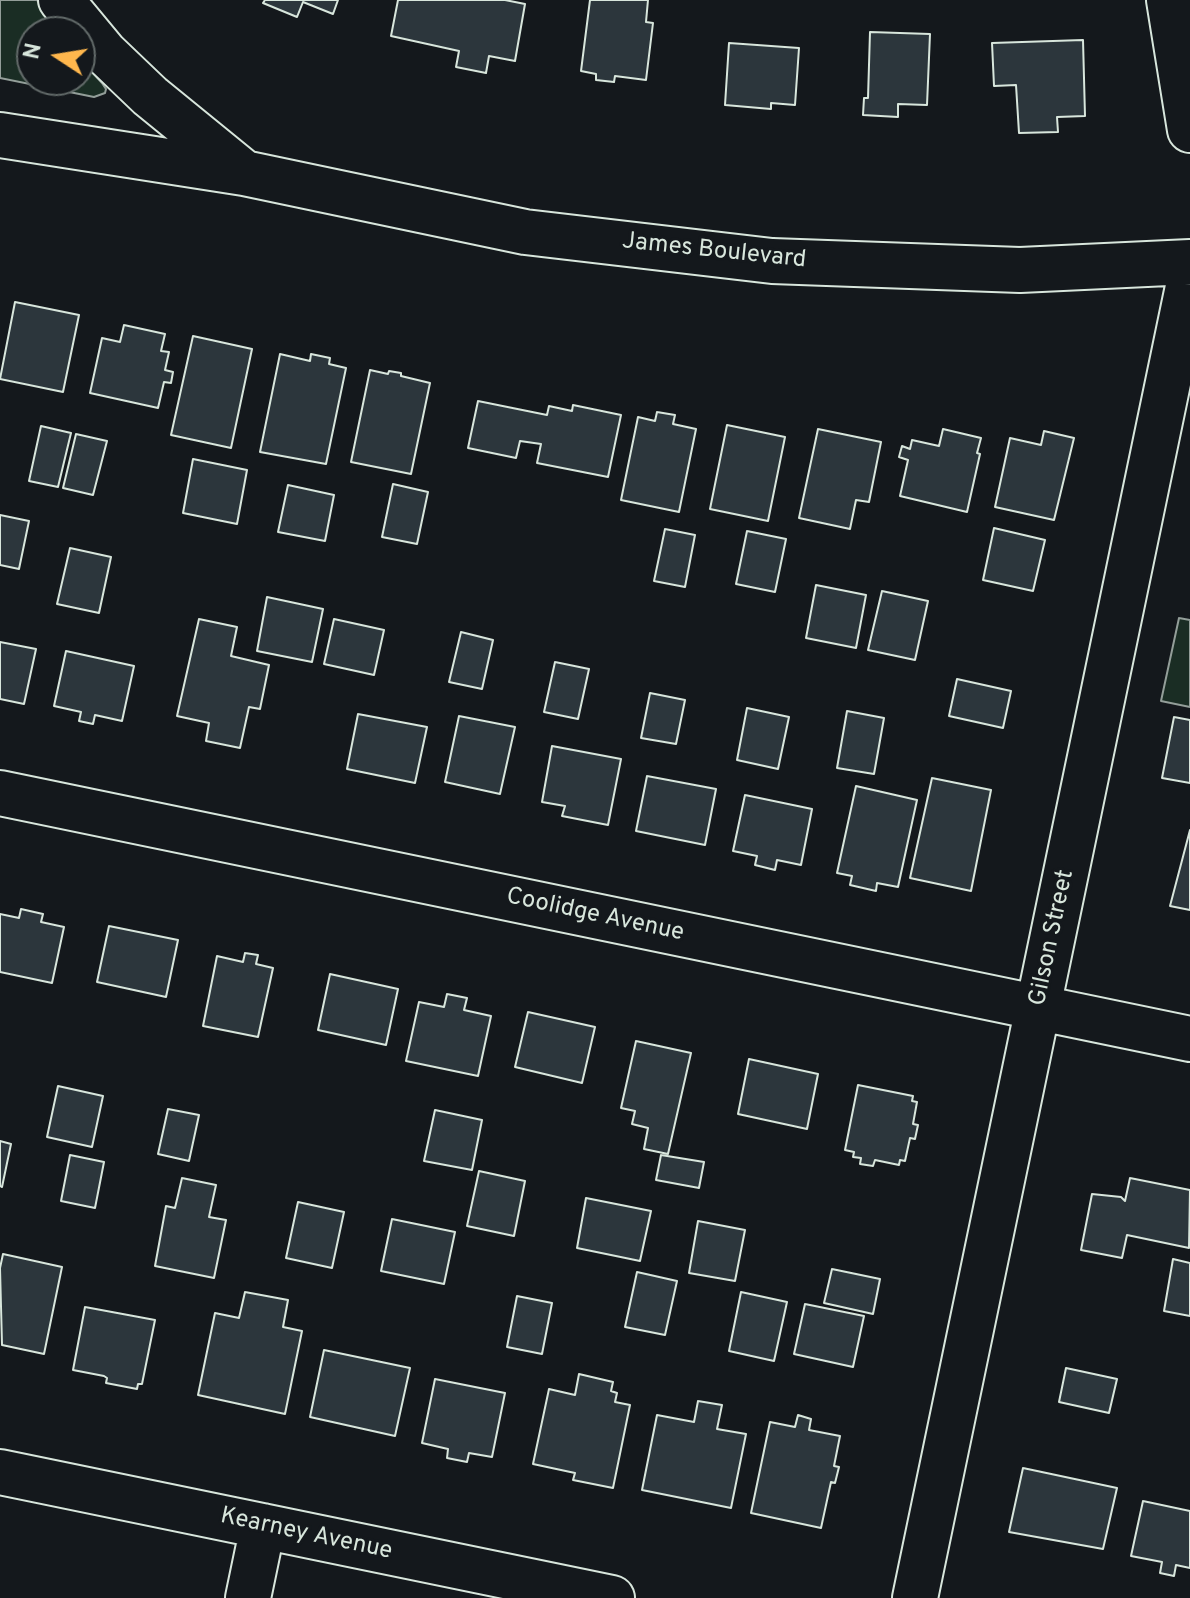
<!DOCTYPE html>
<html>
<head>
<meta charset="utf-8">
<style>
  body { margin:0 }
  #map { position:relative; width:1190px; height:1598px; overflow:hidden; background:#14181c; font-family:Overpass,sans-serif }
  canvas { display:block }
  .north { position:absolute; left:16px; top:16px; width:80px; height:80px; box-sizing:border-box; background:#14181c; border:2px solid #626a69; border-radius:50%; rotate:282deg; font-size:22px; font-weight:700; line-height:32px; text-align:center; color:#d8e6dc }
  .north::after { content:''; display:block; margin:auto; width:28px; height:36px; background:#ffb74d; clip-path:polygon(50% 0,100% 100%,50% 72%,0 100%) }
</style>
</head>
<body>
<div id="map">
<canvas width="1190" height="1598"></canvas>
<div class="north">N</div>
</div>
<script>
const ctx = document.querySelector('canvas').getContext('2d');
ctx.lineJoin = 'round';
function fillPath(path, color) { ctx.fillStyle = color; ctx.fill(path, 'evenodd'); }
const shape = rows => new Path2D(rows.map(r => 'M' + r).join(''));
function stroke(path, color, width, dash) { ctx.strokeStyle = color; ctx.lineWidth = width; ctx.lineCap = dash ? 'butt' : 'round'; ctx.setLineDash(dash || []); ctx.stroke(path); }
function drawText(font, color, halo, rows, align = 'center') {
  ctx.font = font + ' Overpass,sans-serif'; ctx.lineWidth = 6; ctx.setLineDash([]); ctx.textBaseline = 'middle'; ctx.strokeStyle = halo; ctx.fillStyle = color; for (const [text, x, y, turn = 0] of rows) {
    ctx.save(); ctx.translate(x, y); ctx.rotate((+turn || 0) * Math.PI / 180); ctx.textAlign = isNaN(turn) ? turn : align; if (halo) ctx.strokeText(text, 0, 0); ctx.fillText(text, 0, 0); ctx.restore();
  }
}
const green = shape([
  [0,0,37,0,57,32,32,32,32,80,80,80,80,59,102,83,106,89,105,93,94,97,0,78,0,0],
  [1179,618,1190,620,1190,707,1161,701,1179,618]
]);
fillPath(green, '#1a2d24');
stroke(green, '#939e99', 2);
const building = shape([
  [265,0,338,0,333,14,303,2,297,17,263,3,265,0],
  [398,0,505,0,525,4,515,61,489,56,486,73,456,67,459,51,391,36,398,0],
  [590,0,648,0,646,22,653,23,646,80,615,76,614,82,596,80,596,74,581,71,590,0],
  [870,32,930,34,927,105,898,104,898,117,863,115,864,98,868,98,870,32],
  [1083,40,1085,116,1057,117,1058,132,1019,133,1016,85,994,86,992,43,1083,40],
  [729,43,799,48,795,105,771,103,771,109,725,105,729,43],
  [15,302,79,315,63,392,0,379,15,302],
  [124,325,165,334,161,351,169,352,165,370,173,372,171,383,164,382,158,408,90,393,102,338,120,342,124,325],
  [193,336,252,349,231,448,171,435,193,336],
  [280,354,310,361,311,354,330,358,329,364,346,368,326,464,260,452,280,354],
  [370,370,388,374,389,371,401,373,401,376,430,383,411,474,351,462,370,370],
  [478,401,547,415,549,406,572,411,573,405,621,415,608,477,537,463,541,444,520,441,516,458,468,448,478,401],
  [657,412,675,415,673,424,696,429,679,512,621,500,638,417,655,421,657,412],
  [727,425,785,437,768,521,710,509,727,425],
  [41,426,71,433,58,487,29,481,41,426],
  [818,429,881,442,869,502,856,500,850,529,799,518,818,429],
  [943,429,981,438,977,453,980,454,967,512,900,496,908,460,899,457,902,446,910,449,912,440,939,446,943,429],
  [1044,431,1074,438,1054,520,995,507,1010,438,1041,445,1044,431],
  [76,434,107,441,93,495,63,488,76,434],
  [193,459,247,470,237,524,183,513,193,459],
  [393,484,428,492,417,544,382,537,393,484],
  [288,485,334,495,325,541,278,532,288,485],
  [0,515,29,521,19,569,0,565,0,515],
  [994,528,1045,540,1033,591,983,580,994,528],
  [665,529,695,535,685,587,654,581,665,529],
  [747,531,786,539,775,592,736,584,747,531],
  [70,548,111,557,99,613,57,604,70,548],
  [816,585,866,595,856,648,806,638,816,585],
  [882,591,928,601,915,660,868,650,882,591],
  [267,597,323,609,312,662,257,651,267,597],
  [199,619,237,627,231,656,269,665,260,709,249,707,240,748,206,741,209,723,177,716,199,619],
  [334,619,384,630,374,675,324,664,334,619],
  [461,632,493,640,482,689,449,682,461,632],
  [0,642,36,649,24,704,0,699,0,642],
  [66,651,134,666,122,721,95,715,93,724,79,721,81,712,54,706,66,651],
  [555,662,589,669,578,719,544,712,555,662],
  [957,679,1011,691,1003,728,949,716,957,679],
  [650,693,685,700,676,744,641,738,650,693],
  [747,708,789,717,778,769,737,760,747,708],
  [847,711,884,718,874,774,837,768,847,711],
  [358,714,427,727,415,783,347,769,358,714],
  [459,716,515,727,500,794,445,782,459,716],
  [1174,717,1190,720,1190,783,1162,778,1174,717],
  [552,746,621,759,608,825,562,816,565,806,542,802,552,746],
  [647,776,716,789,705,845,636,831,647,776],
  [932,778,991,790,971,891,910,878,932,778],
  [856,786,917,800,898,887,877,883,876,891,850,885,852,876,837,873,856,786],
  [745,795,812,809,801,865,777,860,775,870,755,865,757,856,733,851,745,795],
  [1190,830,1190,910,1170,906,1190,830],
  [21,909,43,914,41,922,64,927,52,983,0,972,0,914,19,918,21,909],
  [109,926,178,940,166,997,97,982,109,926],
  [245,953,258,955,256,964,273,968,258,1037,203,1026,217,956,243,962,245,953],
  [330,974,398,989,386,1045,318,1030,330,974],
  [447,994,467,998,464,1010,491,1016,478,1076,406,1061,419,1002,444,1007,447,994],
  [528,1012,595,1027,582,1083,515,1067,528,1012],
  [636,1041,691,1053,668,1154,644,1149,648,1128,632,1124,635,1111,621,1108,636,1041],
  [749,1059,818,1074,807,1129,738,1114,749,1059],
  [858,1085,913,1096,912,1101,917,1102,913,1124,918,1125,915,1139,910,1138,905,1161,900,1160,899,1165,875,1160,873,1166,860,1164,861,1158,853,1157,854,1152,845,1150,858,1085],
  [58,1086,103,1096,92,1147,47,1137,58,1086],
  [168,1109,199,1115,189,1161,158,1154,168,1109],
  [435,1110,482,1120,472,1170,424,1161,435,1110],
  [0,1141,11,1144,2,1187,0,1186,0,1141],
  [70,1155,104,1162,95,1208,61,1201,70,1155],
  [661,1155,704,1162,699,1188,656,1180,661,1155],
  [479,1171,525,1181,514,1236,467,1226,479,1171],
  [182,1178,216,1185,209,1217,226,1220,214,1278,155,1266,166,1206,175,1208,182,1178],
  [1130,1178,1190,1190,1189,1248,1127,1235,1122,1258,1081,1250,1092,1194,1121,1197,1125,1201,1130,1178],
  [586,1198,651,1211,640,1261,577,1248,586,1198],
  [298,1202,344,1212,332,1268,286,1258,298,1202],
  [392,1219,455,1232,444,1284,381,1271,392,1219],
  [698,1221,745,1230,735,1281,689,1273,698,1221],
  [3,1254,62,1267,44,1354,2,1345,0,1268,3,1254],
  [1173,1259,1190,1263,1190,1316,1164,1311,1173,1259],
  [832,1269,880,1279,873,1314,824,1303,832,1269],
  [637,1272,677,1281,665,1335,625,1327,637,1272],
  [245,1292,288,1300,283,1327,302,1331,285,1414,198,1395,215,1313,239,1318,245,1292],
  [741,1292,787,1302,774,1361,729,1351,741,1292],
  [517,1296,552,1303,542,1354,507,1347,517,1296],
  [805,1304,864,1316,853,1367,794,1354,805,1304],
  [85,1307,155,1320,142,1384,138,1384,137,1389,106,1383,107,1378,104,1376,73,1370,85,1307],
  [324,1350,410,1368,395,1436,310,1417,324,1350],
  [1066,1368,1117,1379,1109,1413,1059,1402,1066,1368],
  [579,1374,613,1382,611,1391,617,1393,615,1402,630,1405,613,1488,573,1480,575,1473,533,1464,549,1389,575,1395,579,1374],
  [435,1379,505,1393,492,1457,469,1453,467,1462,447,1458,448,1449,422,1443,435,1379],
  [698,1401,722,1405,717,1429,746,1434,731,1508,642,1490,657,1415,694,1422,698,1401],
  [798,1415,811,1419,809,1430,840,1436,834,1466,839,1467,835,1483,831,1482,821,1528,751,1513,770,1422,795,1427,798,1415],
  [1023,1468,1117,1488,1103,1549,1009,1532,1023,1468],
  [1143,1501,1190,1511,1190,1568,1176,1565,1174,1576,1160,1573,1162,1562,1131,1556,1143,1501]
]);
fillPath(building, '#2c363c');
stroke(building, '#d8e6dc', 2);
const minor = shape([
  [61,0,105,53,150,96,242,171],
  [1169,0,1190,130],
  [0,135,244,173,525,232,772,261,1020,270,1190,262],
  [0,793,1190,1039],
  [0,1472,612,1598],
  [248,1598,263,1526],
  [915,1598,1190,277]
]);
stroke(minor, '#d8e6dc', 48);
stroke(minor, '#14181c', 44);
drawText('24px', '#d8e6dc', '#14181c', [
  ["James Boulevard",714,252,6],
  ["Coolidge Avenue",595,916,12],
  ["Gilson Street",1053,938,-78],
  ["Kearney Avenue",306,1535,12]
]);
</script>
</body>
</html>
